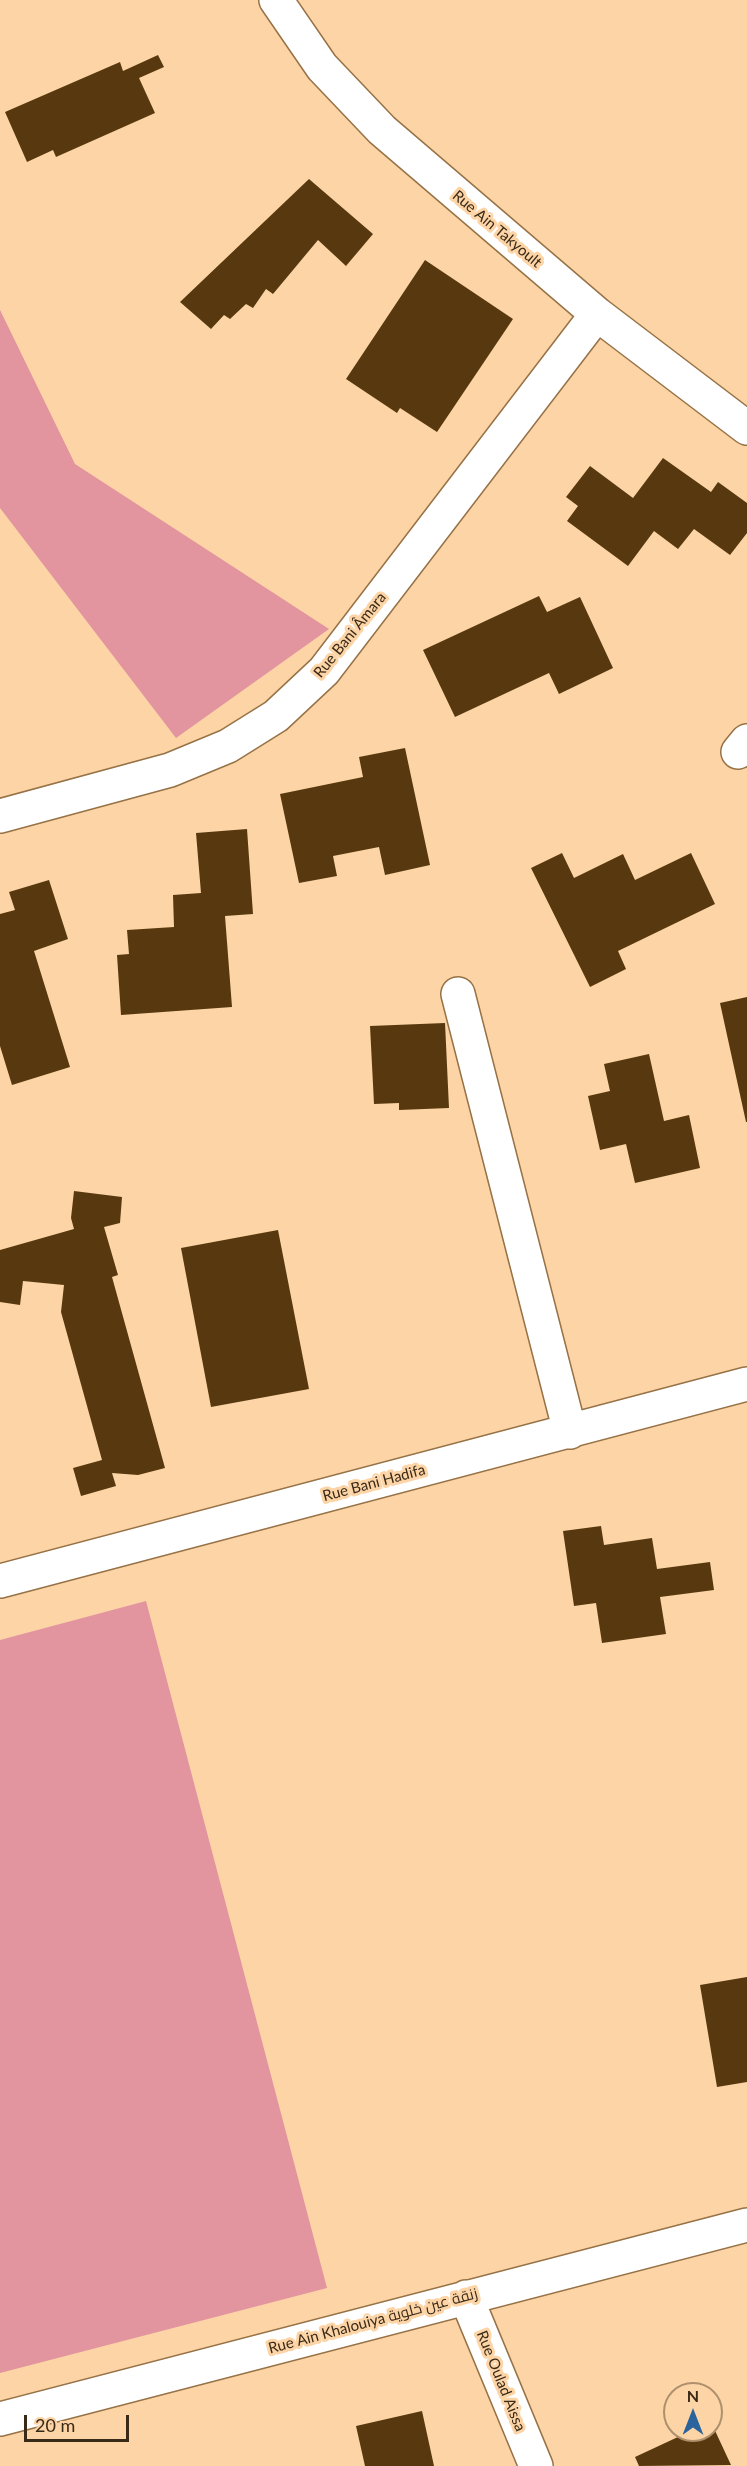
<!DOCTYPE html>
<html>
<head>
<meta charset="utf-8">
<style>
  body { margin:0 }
  #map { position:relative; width:747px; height:2466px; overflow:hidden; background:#fcd4a6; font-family:Lato,sans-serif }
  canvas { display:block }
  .north { position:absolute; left:663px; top:2382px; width:60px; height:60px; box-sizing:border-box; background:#fcd4a6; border:2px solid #ae906d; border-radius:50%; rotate:0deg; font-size:16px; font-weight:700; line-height:24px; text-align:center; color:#392917 }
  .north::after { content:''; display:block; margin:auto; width:21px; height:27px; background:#2b649c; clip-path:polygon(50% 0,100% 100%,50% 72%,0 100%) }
  .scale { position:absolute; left:24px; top:2415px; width:105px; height:27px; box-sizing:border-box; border:3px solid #392917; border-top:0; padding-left:8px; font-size:18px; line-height:21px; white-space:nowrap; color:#392917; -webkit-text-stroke:4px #fcd4a6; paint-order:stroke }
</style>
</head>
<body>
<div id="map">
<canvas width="747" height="2466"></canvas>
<div class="north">N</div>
<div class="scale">20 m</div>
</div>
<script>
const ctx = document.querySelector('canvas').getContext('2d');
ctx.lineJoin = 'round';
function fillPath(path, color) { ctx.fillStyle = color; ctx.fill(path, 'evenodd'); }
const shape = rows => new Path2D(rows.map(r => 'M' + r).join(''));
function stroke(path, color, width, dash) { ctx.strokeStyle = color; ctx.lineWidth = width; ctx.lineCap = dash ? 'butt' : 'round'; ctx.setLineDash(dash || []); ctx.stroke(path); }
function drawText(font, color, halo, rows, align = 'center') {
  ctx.font = font + ' Lato,Cairo,sans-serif'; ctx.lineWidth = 6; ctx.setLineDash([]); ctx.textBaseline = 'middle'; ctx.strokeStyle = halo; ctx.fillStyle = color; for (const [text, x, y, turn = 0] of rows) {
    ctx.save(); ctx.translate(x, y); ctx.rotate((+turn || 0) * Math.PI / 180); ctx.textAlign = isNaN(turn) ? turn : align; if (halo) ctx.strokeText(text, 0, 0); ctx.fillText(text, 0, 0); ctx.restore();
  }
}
fillPath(shape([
  [0,310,75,464,329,629,176,738,0,508],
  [146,1601,327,2288,0,2373,0,1640]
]), '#e2949f');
fillPath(shape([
  [158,55,164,67,139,78,155,113,56,157,53,150,27,162,5,112,120,62,123,71],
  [309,179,373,234,346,266,318,240,273,294,266,289,253,308,246,304,230,319,224,315,211,329,180,302],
  [425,260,513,319,437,432,400,408,397,413,346,379],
  [663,458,711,492,718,482,747,503,747,533,730,555,694,529,678,549,654,531,628,566,567,521,578,506,566,497,590,466,633,498],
  [539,596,547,612,580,597,613,668,559,694,549,673,455,717,423,650],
  [405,748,430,865,385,875,379,847,333,856,337,876,299,883,280,794,363,777,359,757],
  [247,829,253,914,225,916,232,1007,121,1015,117,955,129,954,127,930,174,927,173,895,201,893,196,833],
  [562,853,574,878,623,854,635,880,691,853,715,904,618,951,626,969,590,987,531,868],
  [49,880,68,939,34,951,70,1067,12,1085,0,1046,0,914,15,910,9,892],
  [747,997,747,1122,746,1122,720,1003],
  [445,1023,449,1108,399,1110,399,1103,374,1104,370,1026],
  [649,1054,664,1121,689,1115,700,1168,635,1183,626,1144,600,1150,588,1096,610,1091,604,1064],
  [74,1191,122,1197,120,1223,104,1227,118,1275,112,1277,165,1468,138,1475,112,1473,116,1486,81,1496,73,1468,102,1460,61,1312,64,1285,23,1281,20,1305,0,1302,0,1250,74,1229,71,1218],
  [278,1230,309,1389,211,1407,181,1248],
  [601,1526,604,1545,652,1538,657,1569,710,1562,714,1590,660,1597,666,1634,602,1643,596,1603,574,1606,563,1531],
  [747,1977,747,2082,717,2087,700,1985],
  [422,2411,434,2466,365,2466,356,2426],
  [711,2422,731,2465,639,2466,635,2457,693,2430,711,2430]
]), '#58390f');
const minor = shape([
  [276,0,322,67,382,130,597,314,747,428],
  [738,752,747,741],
  [0,816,170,770,228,746,276,716,324,671,597,314],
  [458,994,570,1432],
  [0,1581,747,1384],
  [466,2297,536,2466],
  [0,2419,747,2225]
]);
stroke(minor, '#967246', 36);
stroke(minor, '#fff', 33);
drawText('15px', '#392917', '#fcd4a6', [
  ["Rue Ain Takyoult",497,229,40],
  ["Rue Bani Âmara",350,635,-51],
  ["Rue Bani Hadifa",374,1483,-15],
  ["Rue Ain Khalouiya زنقة عين خلوية",373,2321,-15],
  ["Rue Oulad Aissa",501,2381,68]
]);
</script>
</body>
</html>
